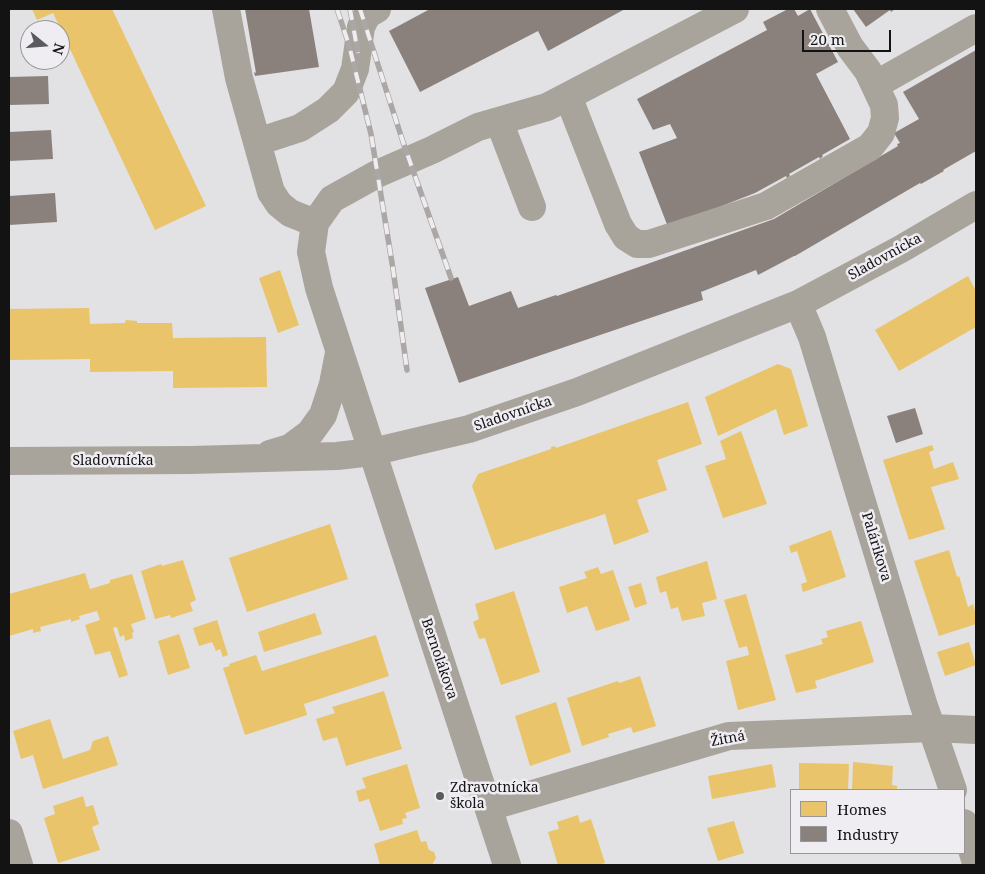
<!DOCTYPE html>
<html>
<head>
<meta charset="utf-8">
<style>
  body { margin:0 }
  #map { position:relative; width:985px; height:874px; overflow:hidden; background:#e2e1e4; font-family:"Noto Serif",serif }
  canvas { display:block }
  .frame { position:absolute; inset:0; border:10px solid #131314; pointer-events:none }
  .legend { position:absolute; left:790px; top:789px; width:175px; height:65px; box-sizing:border-box; background:#efedf2; border:1px solid #979699; margin:0; padding:6px 9px; list-style:none; font-size:15px; color:#131314 }
  .legend li { display:flex; align-items:center; gap:10px; height:25px }
  .legend b { width:25px; border:1px solid #979699 }
  .north { position:absolute; left:20px; top:20px; width:50px; height:50px; box-sizing:border-box; background:#efedf2; border:1px solid #979699; border-radius:50%; rotate:107deg; font-size:14px; font-weight:700; line-height:20px; text-align:center; color:#131314 }
  .north::after { content:''; display:block; margin:auto; width:18px; height:22px; background:#5b5b5d; clip-path:polygon(50% 0,100% 100%,50% 72%,0 100%) }
  .scale { position:absolute; left:802px; top:30px; width:89px; height:22px; box-sizing:border-box; border:2px solid #131314; border-top:0; padding-left:6px; font-size:15px; line-height:18px; white-space:nowrap; color:#131314; -webkit-text-stroke:4px #efedf2; paint-order:stroke }
</style>
</head>
<body>
<div id="map">
<canvas width="985" height="874"></canvas>
<div class="frame"></div>
<ul class="legend">
<li><b style="height:14px;background:#e9c46a"></b>Homes</li>
<li><b style="height:14px;background:#8a817c"></b>Industry</li>
</ul>
<div class="north">N</div>
<div class="scale">20 m</div>
</div>
<script>
const ctx = document.querySelector('canvas').getContext('2d');
ctx.lineJoin = 'round';
function fillPath(path, color) { ctx.fillStyle = color; ctx.fill(path, 'evenodd'); }
const shape = rows => new Path2D(rows.map(r => 'M' + r).join(''));
function stroke(path, color, width, dash) { ctx.strokeStyle = color; ctx.lineWidth = width; ctx.lineCap = dash ? 'butt' : 'round'; ctx.setLineDash(dash || []); ctx.stroke(path); }
function drawText(font, color, halo, rows, align = 'center') {
  ctx.font = font + ' "Noto Serif",serif'; ctx.lineWidth = 5; ctx.setLineDash([]); ctx.textBaseline = 'middle'; ctx.strokeStyle = halo; ctx.fillStyle = color; for (const [text, x, y, turn = 0] of rows) {
    ctx.save(); ctx.translate(x, y); ctx.rotate((+turn || 0) * Math.PI / 180); ctx.textAlign = isNaN(turn) ? turn : align; if (halo) ctx.strokeText(text, 0, 0); ctx.fillText(text, 0, 0); ctx.restore();
  }
}
fillPath(shape([
  [32,9,112,9,206,206,155,230,53,13,37,20],
  [280,270,299,325,278,333,259,278],
  [968,276,976,291,976,327,899,371,875,330],
  [89,308,90,324,125,323,126,320,137,321,137,323,172,323,173,338,266,337,267,387,173,388,173,371,90,372,90,359,9,360,9,309],
  [778,364,791,369,808,426,784,435,776,409,718,436,705,397],
  [688,402,702,444,657,460,667,490,637,500,649,532,614,545,605,514,495,550,472,486,478,474,551,449,551,447,555,446,556,448],
  [741,431,767,504,723,518,705,466,726,459,720,441],
  [932,445,934,450,929,452,934,469,953,462,959,479,931,487,945,529,909,540,883,460],
  [330,524,348,579,247,612,229,558],
  [831,530,846,577,803,592,801,584,807,582,797,551,791,553,789,546],
  [949,550,957,577,959,576,968,607,973,604,976,615,976,624,939,636,914,561],
  [183,560,196,600,190,603,193,611,171,618,170,615,155,619,141,571,161,564,162,566],
  [707,561,717,599,702,603,705,616,682,621,678,607,671,609,666,591,660,593,656,577],
  [598,567,601,574,613,570,630,620,596,631,587,606,567,613,559,587,587,578,584,572],
  [85,573,90,589,110,583,110,580,132,574,146,619,131,624,134,632,132,633,133,638,125,641,124,635,120,637,117,627,113,628,128,675,119,678,110,651,95,655,85,625,100,620,97,611,79,616,80,619,71,622,71,619,40,627,41,631,33,633,33,629,9,636,9,594],
  [641,583,647,604,635,608,628,587],
  [514,591,540,672,501,685,485,638,479,639,473,622,479,619,475,604],
  [746,594,776,700,738,710,726,661,749,655,747,646,739,648,724,600],
  [315,613,322,634,264,652,258,632],
  [217,620,228,655,223,657,220,649,216,651,212,642,199,646,193,628],
  [861,621,874,662,815,681,817,688,796,693,785,655,823,644,821,639,828,637,826,631],
  [179,634,190,668,168,675,158,641],
  [376,635,389,676,304,704,307,715,245,735,223,668,230,666,229,664,256,655,262,671],
  [969,642,976,665,945,676,937,652],
  [640,676,656,726,633,733,631,727,608,734,609,737,582,746,567,698,618,681,619,683],
  [384,691,402,749,346,766,337,737,323,741,316,719,335,713,332,707],
  [556,702,571,752,530,766,515,716],
  [50,719,63,759,90,750,93,741,108,736,118,765,43,789,33,755,21,759,13,731],
  [853,762,893,766,892,785,897,786,897,790,852,790],
  [799,763,849,764,848,790,799,790],
  [407,764,420,808,405,813,407,818,402,819,403,824,380,831,369,799,359,802,356,791,366,788,362,778],
  [772,764,776,787,712,799,708,776],
  [83,796,86,807,93,805,99,824,92,827,100,850,58,863,44,818,55,814,53,806],
  [578,815,580,823,591,819,605,863,598,865,558,865,548,832,559,829,557,822],
  [734,821,744,853,718,861,707,828],
  [417,830,421,842,426,841,429,850,434,852,436,858,432,865,380,865,374,844]
]), '#e9c46a');
fillPath(shape([
  [245,9,309,9,319,67,255,76,254,72,256,73],
  [430,9,625,9,548,51,538,31,420,92,389,31],
  [788,9,794,9,798,16,810,9,838,62,816,74,850,139,822,155,823,156,820,159,819,157,789,174,790,176,787,178,786,176,755,193,668,227,639,152,677,138,670,124,653,130,637,99,767,30,763,22],
  [853,9,895,9,891,12,890,10,866,27],
  [976,50,976,151,943,170,944,171,921,184,920,183,795,256,794,256,758,275,756,270,701,292,703,300,459,383,425,288,458,277,469,306,511,291,518,308,556,295,557,296,774,219,898,146,897,144,900,143,894,133,919,119,903,92],
  [48,76,49,104,9,105,9,77],
  [51,130,53,159,9,161,9,132],
  [55,193,57,222,9,225,9,196],
  [915,408,923,434,896,443,887,416]
]), '#8a817c');
stroke(shape([
  [226,9,239,78,271,192,279,204,290,213,315,223],
  [875,85,976,28],
  [568,96,618,224,626,237,637,244,649,244,766,206,870,147,881,133,885,118,884,105,868,71,850,47,830,9],
  [499,121,532,207],
  [257,142,300,128,328,110,346,92,355,69,361,27,367,15,377,9],
  [798,304,812,337,923,703,953,790],
  [270,454,290,448,310,433,323,415,333,384,339,353],
  [9,461,191,460,337,456,372,452,469,429,577,392,798,304,901,249,976,205],
  [489,807,729,736,932,728,976,730],
  [964,823,976,863],
  [9,833,19,865],
  [507,865,319,288,311,252,315,223,332,199,377,174,432,150,478,127,547,107,735,9]
]), '#a8a39b', 28);
const rail = shape([
  [337,9,349,45,371,134,393,269,407,370],
  [350,9,358,53],
  [360,9,403,142,451,278]
]);
stroke(rail, '#aba7a4', 5.5);
stroke(rail, '#efedf2', 4, [11]);
for (const [x, y, r, color] of [
  [440,796,5,"#5b5b5d"]
]) { const dot = new Path2D(); dot.arc(x, y, r, 0, 2 * Math.PI); ctx.fillStyle = color; ctx.fill(dot); stroke(dot, '#efedf2', 2); }
drawText('14px', '#131314', '#efedf2', [
  ["Sladovnícka",885,257,-29],
  ["Sladovnícka",513,414,-19],
  ["Sladovnícka",113,461],
  ["Palárikova",876,547,73],
  ["Bernolákova",439,659,71],
  ["Žitná",728,739,-10]
]);
drawText('14px', '#131314', '#efedf2', [
  ["Zdravotnícka",450,788],
  ["škola",450,804]
], 'left');
</script>
</body>
</html>
